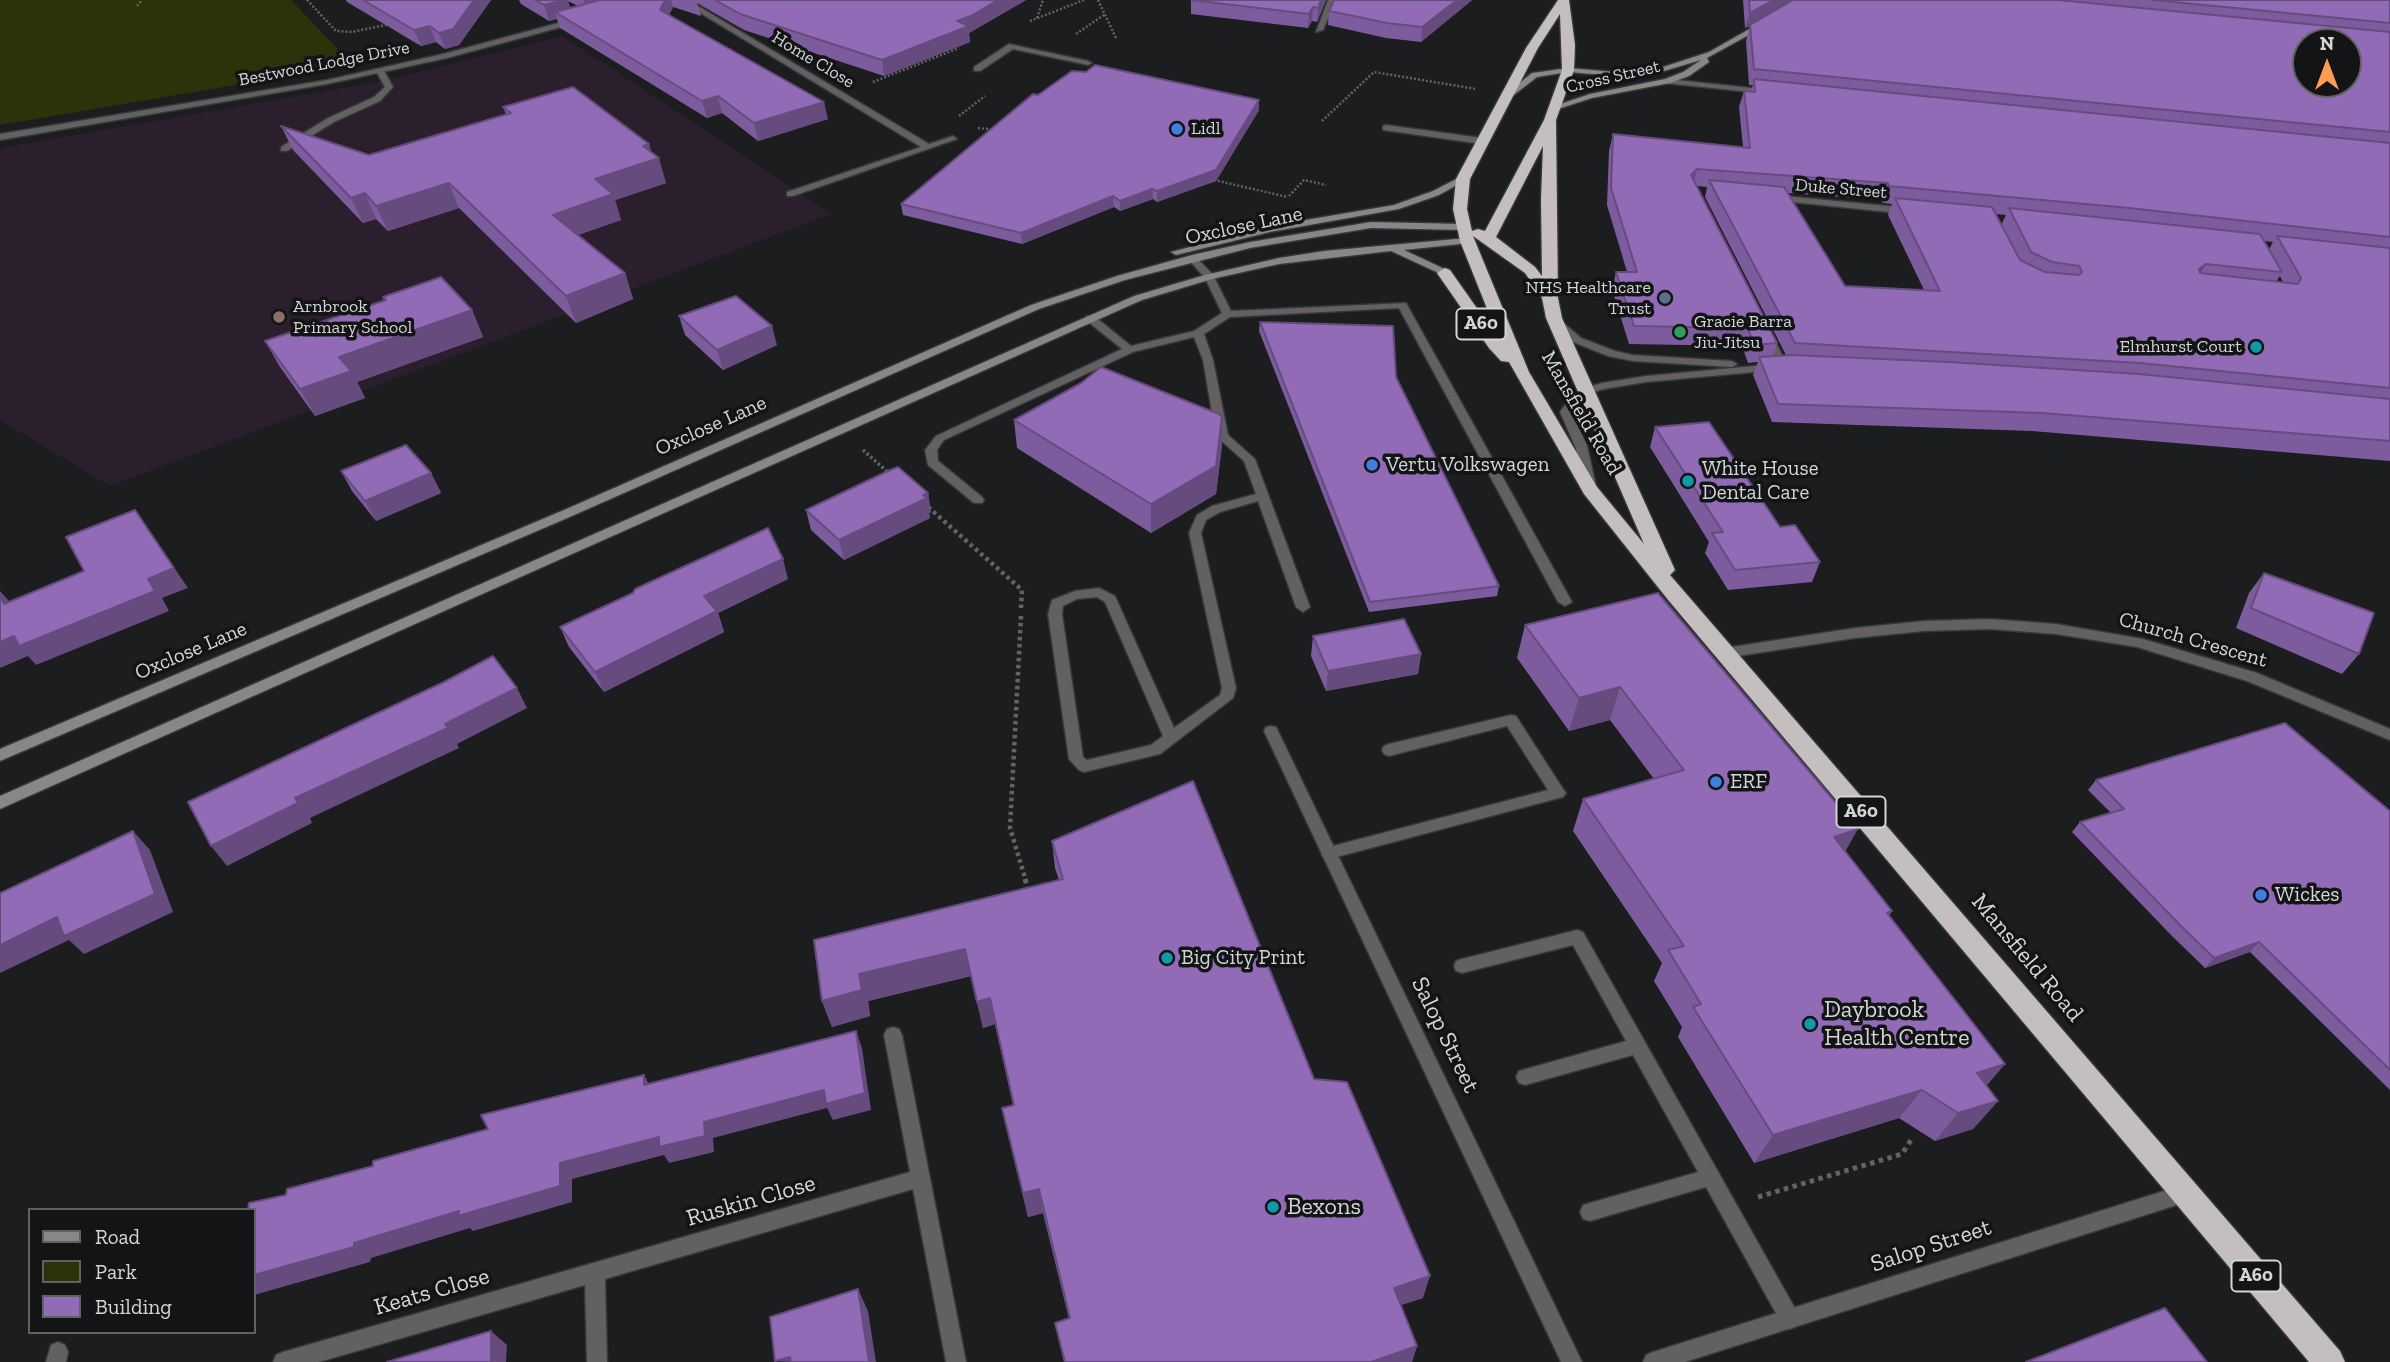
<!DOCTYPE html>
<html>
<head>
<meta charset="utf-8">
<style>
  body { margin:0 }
  #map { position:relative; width:2390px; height:1362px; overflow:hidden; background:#1b1d1f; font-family:"Zilla Slab",serif }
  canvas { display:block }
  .legend { position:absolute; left:28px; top:1208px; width:228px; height:126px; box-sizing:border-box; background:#121416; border:2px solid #606163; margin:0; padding:9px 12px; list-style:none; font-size:21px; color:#d4d5d6 }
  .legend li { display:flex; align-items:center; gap:14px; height:35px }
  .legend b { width:35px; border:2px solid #606163 }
  .north { position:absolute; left:2292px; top:28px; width:70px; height:70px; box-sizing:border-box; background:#121416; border:2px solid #606163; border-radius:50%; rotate:0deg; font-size:19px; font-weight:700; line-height:28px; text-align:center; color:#d4d5d6 }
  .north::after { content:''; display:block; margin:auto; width:24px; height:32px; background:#fc9d53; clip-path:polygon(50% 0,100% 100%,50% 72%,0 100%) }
</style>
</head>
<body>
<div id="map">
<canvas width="2390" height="1362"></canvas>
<ul class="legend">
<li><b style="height:9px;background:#898686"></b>Road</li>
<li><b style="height:19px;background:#2d320a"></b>Park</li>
<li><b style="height:19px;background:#916bb6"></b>Building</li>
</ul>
<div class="north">N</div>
</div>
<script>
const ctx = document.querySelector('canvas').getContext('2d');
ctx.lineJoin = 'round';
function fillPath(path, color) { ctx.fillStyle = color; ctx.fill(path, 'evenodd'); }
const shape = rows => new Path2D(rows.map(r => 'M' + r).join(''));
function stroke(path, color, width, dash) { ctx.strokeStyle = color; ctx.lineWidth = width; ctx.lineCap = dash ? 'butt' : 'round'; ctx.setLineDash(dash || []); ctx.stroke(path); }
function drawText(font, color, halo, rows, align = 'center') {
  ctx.font = font + ' "Zilla Slab",serif'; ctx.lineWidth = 7; ctx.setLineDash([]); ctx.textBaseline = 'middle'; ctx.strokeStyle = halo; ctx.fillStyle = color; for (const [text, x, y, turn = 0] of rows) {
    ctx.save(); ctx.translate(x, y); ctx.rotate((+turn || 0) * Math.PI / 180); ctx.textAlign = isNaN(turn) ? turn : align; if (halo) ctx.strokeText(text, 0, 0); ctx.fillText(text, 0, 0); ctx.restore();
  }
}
fillPath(shape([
  [562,36,831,214,110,486,0,420,0,148,378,82]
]), '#2b1f2d');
fillPath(shape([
  [0,0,291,0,353,65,0,125]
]), '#2d320a');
const lane = shape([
  [1009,44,1088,61,1092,63,1088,65,1013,49,980,71,974,71,974,67,1009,44],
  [377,69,383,69,393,87,380,101,334,122,287,151,281,151,281,147,328,118,374,97,385,87,376,71,377,69],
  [1386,125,1482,138,1486,141,1482,144,1383,130,1383,126,1386,125],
  [1189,256,1195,256,1213,275,1231,311,1406,303,1572,602,1565,606,1558,602,1399,308,1230,317,1204,334,1213,360,1228,435,1255,459,1310,607,1303,612,1296,607,1258,501,1220,512,1206,520,1201,533,1236,688,1233,698,1160,754,1084,772,1079,770,1069,759,1048,614,1052,600,1075,591,1099,588,1115,596,1174,728,1220,695,1222,688,1189,533,1197,515,1212,506,1256,494,1244,461,1216,436,1203,360,1194,337,1133,352,944,440,937,450,938,461,982,497,984,500,982,503,974,503,928,465,925,450,936,436,1122,349,1086,320,1086,316,1094,316,1131,346,1194,331,1222,313,1205,278,1189,260,1189,256],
  [1097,597,1105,602,1163,736,1151,745,1087,760,1083,757,1062,614,1063,606,1077,599,1097,597],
  [1511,715,1516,716,1563,789,1566,793,1563,797,1329,859,1323,857,1321,853,1323,849,1329,847,1548,790,1507,726,1389,756,1384,754,1382,750,1384,746,1389,744,1511,715],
  [1577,930,1583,932,1797,1312,1800,1319,1797,1326,1790,1329,1783,1326,1706,1187,1590,1221,1583,1219,1580,1212,1583,1205,1698,1172,1633,1055,1525,1085,1519,1083,1516,1077,1519,1071,1626,1041,1573,945,1462,973,1456,971,1454,966,1456,961,1462,959,1577,930]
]);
const street = shape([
  [679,0,688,0,929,144,953,136,957,139,793,196,787,196,787,192,921,147,679,0],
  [1328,0,1336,0,1323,30,1316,32,1328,0],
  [577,18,581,20,580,22,447,58,327,84,0,140,0,134,327,80,443,54,577,18],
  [1667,79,1770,90,1774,92,1770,94,1664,83,1663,81,1667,79],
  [1775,195,1908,208,1913,211,1908,214,1772,200,1772,196,1775,195],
  [1555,316,1581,338,1615,351,1633,355,1732,361,1737,364,1732,367,1633,361,1608,356,1573,342,1550,319,1555,316],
  [1766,330,1771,333,1788,367,1787,369,1646,382,1604,389,1590,393,1578,402,1572,412,1587,446,1596,486,1590,490,1586,489,1575,446,1560,412,1570,398,1582,389,1602,383,1646,376,1776,364,1761,333,1766,330],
  [1990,619,2056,624,2143,639,2257,673,2390,729,2390,740,2247,681,2137,647,2056,634,1990,629,1924,631,1855,638,1725,658,1718,653,1725,648,1855,628,1924,621,1990,619],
  [1271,726,1276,727,1278,731,1582,1362,1561,1362,1264,731,1266,727,1271,726],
  [893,1027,899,1029,902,1035,966,1362,946,1362,913,1189,605,1279,607,1362,587,1362,585,1285,319,1362,273,1362,276,1355,283,1352,910,1172,884,1035,887,1029,893,1027],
  [2186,1184,2193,1186,2196,1193,2193,1200,2186,1202,1685,1362,1643,1362,1646,1355,1653,1352,2186,1184],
  [58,1342,65,1345,68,1352,66,1362,46,1362,51,1345,58,1342]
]);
const secondary = shape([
  [1760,23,1767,25,1707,58,1709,62,1689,76,1670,83,1592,98,1555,110,1551,107,1590,94,1665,79,1683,72,1701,60,1664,71,1616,76,1568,72,1537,77,1506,101,1499,99,1532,73,1568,68,1616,72,1663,67,1709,52,1760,23],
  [1460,177,1468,179,1439,195,1399,209,1270,232,1176,255,1171,252,1270,226,1394,205,1433,191,1460,177],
  [1371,222,1463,224,1468,227,1463,230,1371,228,1250,248,1125,280,1039,309,572,516,0,761,0,749,564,510,1031,305,1117,276,1192,255,1250,242,1371,222],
  [1467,238,1472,241,1470,243,1404,250,1449,271,1450,273,1445,276,1391,251,1279,264,1212,279,1142,300,0,809,0,796,1134,296,1205,275,1279,258,1324,251,1467,238]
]);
const highway = shape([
  [1558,0,1569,0,1575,45,1574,70,1556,120,1558,298,1562,318,1675,570,1670,575,2340,1351,2345,1362,2309,1362,1669,601,1584,494,1509,362,1501,361,1489,348,1437,273,1445,268,1450,270,1500,341,1460,241,1453,209,1456,179,1526,48,1558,0],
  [1560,14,1562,70,1544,120,1485,231,1478,229,1472,231,1467,209,1470,179,1538,48,1560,14],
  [1543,146,1541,199,1542,276,1535,267,1496,237,1543,146],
  [1473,236,1525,273,1542,298,1546,318,1644,544,1597,487,1529,372,1473,236]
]);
stroke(lane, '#353739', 3);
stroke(street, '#353739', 3);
stroke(secondary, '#353739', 3);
stroke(highway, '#353739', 3);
stroke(shape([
  [307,0,336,31,352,32,390,24],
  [1098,0,1116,38],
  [137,6,142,0],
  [1037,18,1043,0],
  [1030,21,1084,0],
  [1076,34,1104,15],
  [873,82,959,48],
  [959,116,985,96],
  [1322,121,1374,72,1476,89],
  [978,128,997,130],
  [1210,179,1287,197],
  [1289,196,1304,180,1326,185]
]), '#626365', 2.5, [2, 2]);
stroke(shape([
  [863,450,891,475],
  [926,506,930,509]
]), '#626365', 3.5, [2.5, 2.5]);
stroke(shape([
  [928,507,1022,590,1021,608],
  [1021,616,1010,828,1026,881]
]), '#626365', 4.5, [3.5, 3.5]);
stroke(shape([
  [1025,879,1029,892],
  [1758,1197,1902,1154,1913,1137]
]), '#626365', 5, [4.5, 4.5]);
fillPath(lane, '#626060');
fillPath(street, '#626060');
fillPath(secondary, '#898686');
fillPath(highway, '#c4bfbe');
fillPath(shape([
  [346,0,491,0,459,45,445,49,436,42,421,46,347,2],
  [519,0,1026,0,969,33,970,42,884,76,744,30,697,3,701,16,673,7,669,15,828,119,758,141,722,113,707,118,560,28,557,19,549,21,521,4],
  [568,1,578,6,570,8],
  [1191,0,1326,0,1317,22,1312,21,1308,28,1191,14],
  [1334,0,1472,0,1421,42,1386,38,1328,25,1329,11],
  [1743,0,2390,0,2390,461,2032,431,1772,422,1753,375,1758,362,1748,363,1742,346,1629,344,1612,289,1616,272,1627,272,1607,205,1609,151,1613,134,1743,147,1739,107,1744,91,1751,91,1753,85,1749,85,1746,41,1750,26,1745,28],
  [1697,186,1707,187,1705,197,1786,355,1773,356,1777,343],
  [1788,193,1881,200,1883,203,1892,204,1888,215,1924,290,1845,286],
  [1996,214,2006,215,2001,225],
  [2264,241,2273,242,2269,249],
  [2280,276,2283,282,2276,282],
  [1038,95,1259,110,1216,181,1157,202,1153,199,1120,211,1114,207,1022,244,903,215,901,204],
  [503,107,649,144,651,152,666,183,615,200,621,220,578,235,625,273,633,299,576,323,459,208,388,231,376,219,363,223,293,150,281,126,369,155,506,114],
  [383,297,472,310,483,337,357,382,365,398,315,416,280,367,265,341,384,301],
  [679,316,777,345,723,370,685,335],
  [1260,322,1396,377,1499,586,1497,596,1369,612,1259,331],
  [1222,416,1222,445,1216,494,1151,533,1017,448,1014,420],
  [1655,427,1820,562,1812,582,1728,590,1705,553,1709,542,1650,447],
  [341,471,431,473,441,493,376,521,352,491],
  [928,493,931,513,929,513,930,518,844,560,811,530,806,510],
  [2264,573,2359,654,2342,674,2236,628,2249,593],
  [788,579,718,613,724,632,604,692,569,647,560,627],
  [1658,593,1846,852,1892,911,1889,916,2005,1064,1986,1086,1998,1101,1973,1129,1935,1141,1899,1118,1754,1163,1678,1037,1682,1027,1654,981,1662,963,1573,831,1583,799,1654,779,1610,720,1569,731,1517,658,1525,625],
  [1313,636,1421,654,1418,674,1326,691,1311,656],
  [2096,780,2390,811,2390,1090,2250,952,2205,968,2171,935,2072,832,2080,822,2111,813,2088,790],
  [1052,841,1314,1079,1423,1298,1401,1305,1417,1346,1412,1362,1064,1362,1055,1323,1069,1319,1043,1213,1028,1217,1002,1108,1013,1105,995,1024,983,1028,971,976,868,1001,870,1016,832,1027,822,1001,1059,880,1055,868]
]), '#7d5c9d');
fillPath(shape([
  [474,0,491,0,459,45,445,49,439,33],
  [565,0,568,0,572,15,555,12,557,19,549,21,544,5],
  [584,0,631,0,587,11],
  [665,0,671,0,673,7,664,26,660,10],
  [998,0,1026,0,969,33,970,42,884,76,882,60],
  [1321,0,1326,0,1317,22,1318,8],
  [1457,0,1472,0,1421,42,1422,27],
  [1774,0,1796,0,1745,28,1750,13],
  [1313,7,1312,21,1308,28,1309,14],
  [430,26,436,42,421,46,414,30],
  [718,96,722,113,707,118,702,101],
  [1259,100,1259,110,1216,181,1157,202,1157,191],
  [824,102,828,119,758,141,754,123],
  [649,144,653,160,659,158,666,183,615,200,621,220,562,240,553,215,595,179,643,146],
  [1697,169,1693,186,1691,175],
  [449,183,459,208,388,231,376,206],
  [1152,189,1153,199,1120,211,1120,201],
  [365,193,376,219,363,223,351,198],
  [1113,196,1114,207,1022,244,1021,233],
  [2206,264,2196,281,2199,269],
  [625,273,633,299,576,323,566,296],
  [472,310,483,337,357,382,365,398,315,416,300,389,339,357],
  [772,326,777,345,723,370,717,350],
  [1222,416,1222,445,1216,494,1151,533,1151,504],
  [431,473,441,493,376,521,365,501],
  [928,493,931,513,929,513,930,518,844,560,839,540],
  [135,510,188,588,162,598,169,611,36,665,28,656,0,668,0,642,148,579],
  [783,559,788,579,718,613,724,632,604,692,595,672,704,596],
  [0,591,9,601,4,604,0,596],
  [1421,654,1418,674,1326,691,1328,671],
  [1620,687,1610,720,1569,731,1579,698],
  [517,688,527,708,457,744,459,748,310,818,312,823,227,866,211,846,295,798],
  [1858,829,1840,861,1834,837],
  [133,831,150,850,173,912,84,954,69,940,0,973,0,945],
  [2259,942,2250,952,2205,968,2214,958],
  [965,949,971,976,868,1001,870,1016,832,1027,822,1001,859,974],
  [990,998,995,1024,983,1028,977,1002],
  [856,1031,862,1048,871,1110,833,1120,827,1108,713,1138,714,1152,669,1163,664,1155,572,1179,572,1202,473,1231,470,1228,371,1258,370,1262,254,1295,254,1275,354,1243,560,1163,704,1122],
  [2005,1064,1980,1093,1977,1073],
  [644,1075,653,1092,644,1085],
  [1922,1090,1899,1118,1754,1163,1773,1135],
  [1998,1101,1973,1129,1935,1141,1958,1113],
  [1039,1189,1043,1213,1028,1217,1023,1193],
  [1430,1276,1423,1298,1388,1309,1394,1288],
  [858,1289,868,1311,876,1362,869,1362],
  [491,1331,507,1345,506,1362,491,1362],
  [1417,1346,1412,1362,1371,1362],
  [790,1357,794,1362,775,1361]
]), '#664b7f');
const building = shape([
  [363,0,474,0,453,29,439,33,430,26,414,30,363,0],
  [535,0,565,0,544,5,535,0],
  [600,0,665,0,660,10,824,102,754,123,718,96,702,101,555,12,600,0],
  [715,0,998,0,971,16,957,21,969,26,882,60,740,14,715,0],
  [1191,0,1321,0,1318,8,1313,7,1309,14,1191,0],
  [1334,0,1457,0,1422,27,1387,23,1329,11,1334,0],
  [1749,0,1774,0,1750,13,1749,0],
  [1793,0,2058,0,2390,32,2390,132,1754,69,1750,25,1793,0],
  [2306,42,2348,42,2348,84,2306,84,2306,42],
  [2153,0,2390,0,2390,23,2153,0],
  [1095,65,1259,100,1216,170,1157,191,1152,189,1120,201,1113,196,1021,233,901,204,1033,94,1038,95,1072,71,1086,72,1095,65],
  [1754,79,2390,143,2390,237,2129,208,1889,186,1888,183,1697,169,1691,175,1777,343,1754,345,1748,328,1634,326,1616,272,1637,272,1611,188,1613,134,1750,148,1744,91,1755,92,1754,79],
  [573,87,649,144,643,146,659,158,595,179,613,194,553,215,625,273,566,296,449,183,376,206,365,193,351,198,281,126,369,155,511,113,503,107,573,87],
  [1709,180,1784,187,1845,286,1940,291,1895,198,1992,207,2020,260,2045,272,2079,275,2082,272,2079,266,2052,262,2031,252,2009,208,2260,234,2282,272,2206,264,2199,269,2200,273,2298,284,2301,278,2277,236,2390,248,2390,388,2140,363,1795,343,1709,180],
  [441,277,472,310,339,357,351,371,300,389,265,341,386,300,383,297,441,277],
  [736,296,772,326,717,350,679,316,736,296],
  [1260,322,1393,326,1396,377,1499,586,1370,602,1260,322],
  [1792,355,1949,362,2139,374,2390,399,2390,441,2042,413,1778,404,1759,357,1792,355],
  [1101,367,1219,414,1222,416,1216,466,1151,504,1014,420,1081,383,1101,367],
  [1709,422,1780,527,1795,525,1820,562,1735,570,1712,533,1723,532,1655,427,1709,422],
  [406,445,431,473,365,501,341,471,406,445],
  [898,467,928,493,923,495,927,498,839,540,806,510,890,470,898,467],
  [135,510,174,568,148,579,155,591,19,646,14,636,0,642,0,596,4,604,84,571,66,537,135,510],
  [768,528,783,559,704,596,717,611,595,672,560,627,633,593,635,589,768,528],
  [2264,573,2374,613,2359,654,2251,608,2264,573],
  [1658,593,1858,829,1834,837,1892,911,1887,913,2005,1064,1977,1073,1998,1101,1958,1113,1922,1090,1773,1135,1693,1007,1701,1004,1668,950,1684,946,1583,799,1684,770,1620,687,1579,698,1525,625,1658,593],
  [1404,619,1421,654,1328,671,1313,636,1404,619],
  [493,656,517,688,445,724,448,728,295,798,298,803,211,846,188,802,444,682,493,656],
  [2285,723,2390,811,2390,1070,2259,942,2214,958,2180,925,2080,822,2124,809,2096,780,2285,723],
  [1193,781,1314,1079,1347,1082,1430,1276,1394,1288,1417,1346,1371,1362,1065,1362,1055,1323,1070,1318,1039,1189,1023,1193,1002,1108,1014,1105,990,998,977,1002,965,949,859,974,862,990,822,1001,814,940,1063,879,1052,841,1193,781],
  [133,831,155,894,64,936,57,917,0,945,0,893,133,831],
  [856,1031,865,1093,826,1104,824,1090,704,1122,705,1136,659,1147,659,1137,560,1163,560,1186,458,1216,459,1211,354,1243,354,1247,254,1275,254,1210,248,1210,249,1203,286,1195,287,1189,373,1166,373,1161,488,1129,481,1115,644,1075,644,1085,856,1031],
  [858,1289,869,1362,791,1362,790,1357,775,1361,770,1317,858,1289],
  [2165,1308,2207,1362,2026,1362,2165,1308],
  [491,1331,491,1362,387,1362,491,1331]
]);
fillPath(building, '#916bb6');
stroke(building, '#664b7f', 2);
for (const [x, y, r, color] of [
  [1177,129,7,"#3f7fe0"],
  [1665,298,7,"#5c6f8a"],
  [279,317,7,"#8d6e63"],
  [1680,332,7,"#2e9e5b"],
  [2256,347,7,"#0f9aa8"],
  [1372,465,7,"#3f7fe0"],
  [1688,481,7,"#0f9aa8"],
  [1716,782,7,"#3f7fe0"],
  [2261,895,7,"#3f7fe0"],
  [1167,958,7,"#0f9aa8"],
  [1810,1024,7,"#0f9aa8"],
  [1273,1207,7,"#0f9aa8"]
]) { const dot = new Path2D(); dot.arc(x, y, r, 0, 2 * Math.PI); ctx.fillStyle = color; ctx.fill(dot); stroke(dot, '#121416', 2.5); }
drawText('18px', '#d4d5d6', '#121416', [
  ["Home Close",813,60,31],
  ["Bestwood Lodge Drive",324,64,-11],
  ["Cross Street",1613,77,-13],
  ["Duke Street",1841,189,5]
]);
drawText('18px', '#d4d5d6', '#121416', [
  ["Lidl",1191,129],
  ["NHS Healthcare",1651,288,"right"],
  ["Trust",1651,309,"right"],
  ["Arnbrook",293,307],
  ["Primary School",293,328],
  ["Gracie Barra",1694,322],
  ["Jiu-Jitsu",1694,343],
  ["Elmhurst Court",2242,347,"right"]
], 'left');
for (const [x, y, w] of [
  [1481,324,49],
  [1861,812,49],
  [2256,1276,49]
]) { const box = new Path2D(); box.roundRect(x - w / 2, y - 15.5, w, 31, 5); ctx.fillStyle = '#121416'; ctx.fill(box); stroke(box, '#d4d5d6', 2); }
drawText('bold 19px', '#d4d5d6', null, [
  ["A60",1481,324],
  ["A60",1861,812],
  ["A60",2256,1276]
]);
drawText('21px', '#d4d5d6', '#121416', [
  ["Oxclose Lane",1244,226,-12],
  ["Mansfield Road",1581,413,60],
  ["Oxclose Lane",711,426,-24],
  ["Church Crescent",2193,640,16],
  ["Oxclose Lane",191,651,-23]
]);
drawText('21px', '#d4d5d6', '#121416', [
  ["Vertu Volkswagen",1386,465],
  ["White House",1702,469],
  ["Dental Care",1702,493],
  ["ERF",1730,782],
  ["Wickes",2275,895],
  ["Big City Print",1181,958]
], 'left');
drawText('24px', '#d4d5d6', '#121416', [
  ["Mansfield Road",2027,958,50],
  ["Salop Street",1445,1035,64],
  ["Ruskin Close",751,1201,-16],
  ["Salop Street",1931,1246,-18],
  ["Keats Close",432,1292,-16]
]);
drawText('24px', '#d4d5d6', '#121416', [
  ["Daybrook",1824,1010],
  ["Health Centre",1824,1038],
  ["Bexons",1287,1207]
], 'left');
</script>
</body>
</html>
